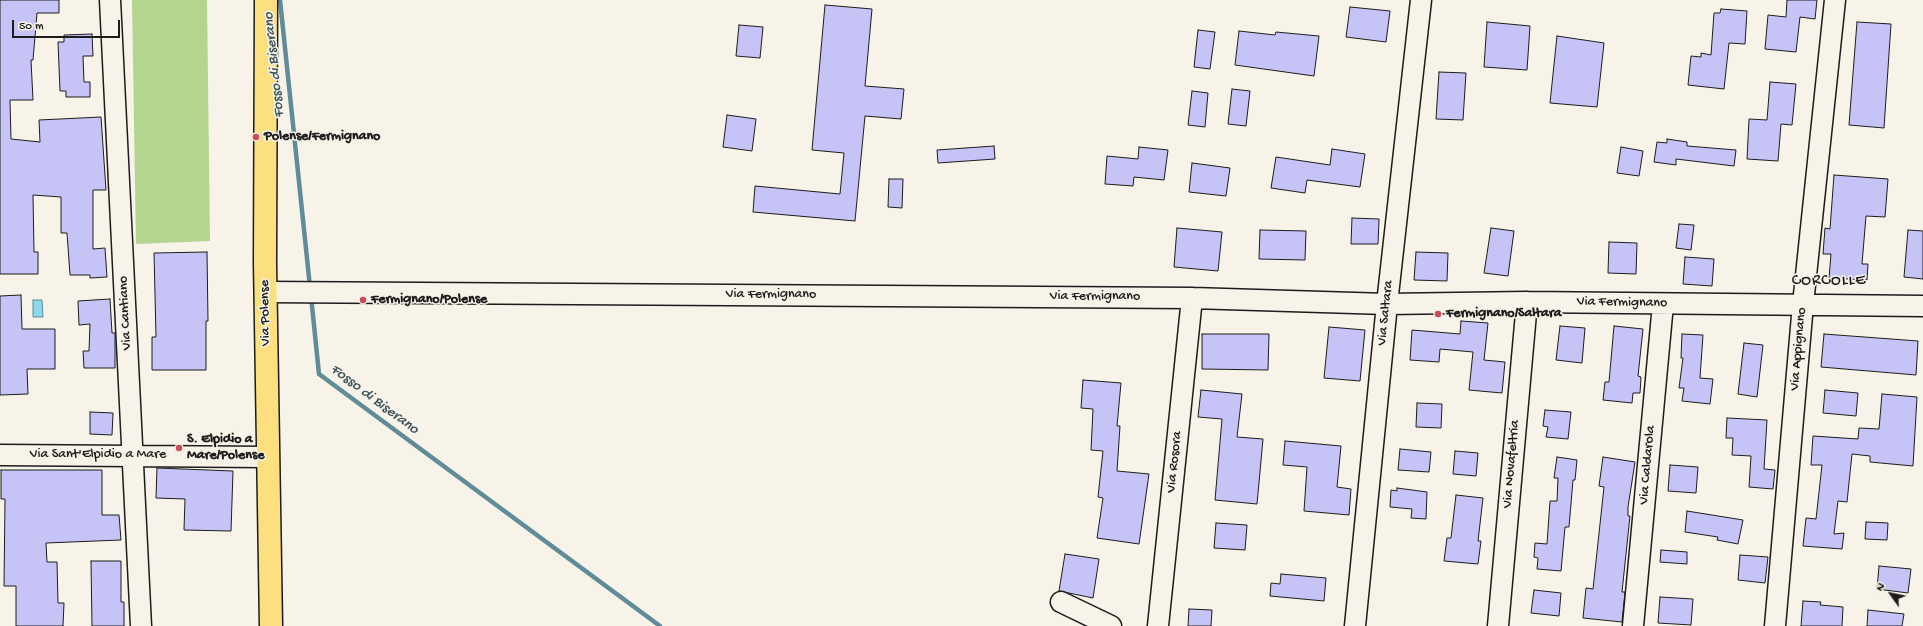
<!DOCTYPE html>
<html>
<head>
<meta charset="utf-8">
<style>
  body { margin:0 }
  #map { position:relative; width:1923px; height:626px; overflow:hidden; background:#f7f3e8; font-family:"Gochi Hand",sans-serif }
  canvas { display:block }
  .north { position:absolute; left:1871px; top:574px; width:40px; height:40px; -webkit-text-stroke:3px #f7f3e8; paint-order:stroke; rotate:303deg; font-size:11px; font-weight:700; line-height:16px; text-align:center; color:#1c1c1c }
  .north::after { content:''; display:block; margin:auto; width:14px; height:18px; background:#1c1c1c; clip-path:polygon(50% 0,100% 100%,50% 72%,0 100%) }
  .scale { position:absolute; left:12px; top:20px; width:108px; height:18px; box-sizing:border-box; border:2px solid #1c1c1c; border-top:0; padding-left:5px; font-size:12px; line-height:14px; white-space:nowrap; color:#1c1c1c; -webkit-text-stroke:3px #f7f3e8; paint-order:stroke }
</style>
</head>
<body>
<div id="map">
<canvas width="1923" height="626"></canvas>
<div class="north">N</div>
<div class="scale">50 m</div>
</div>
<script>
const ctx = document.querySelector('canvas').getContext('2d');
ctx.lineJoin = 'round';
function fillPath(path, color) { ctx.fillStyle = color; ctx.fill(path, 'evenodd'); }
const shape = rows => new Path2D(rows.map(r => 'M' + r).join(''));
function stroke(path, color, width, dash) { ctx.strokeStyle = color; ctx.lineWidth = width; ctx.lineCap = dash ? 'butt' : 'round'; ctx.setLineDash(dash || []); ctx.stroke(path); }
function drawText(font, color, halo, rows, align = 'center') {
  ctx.font = font + ' "Gochi Hand",sans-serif'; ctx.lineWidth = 3; ctx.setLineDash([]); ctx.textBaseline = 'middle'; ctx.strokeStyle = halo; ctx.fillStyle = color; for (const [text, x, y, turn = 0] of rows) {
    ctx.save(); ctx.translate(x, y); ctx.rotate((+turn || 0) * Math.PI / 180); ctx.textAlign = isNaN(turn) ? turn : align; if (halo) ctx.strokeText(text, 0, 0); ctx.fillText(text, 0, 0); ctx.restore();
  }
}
fillPath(shape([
  [132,0,207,0,210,241,136,244]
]), '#b3d590');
const water = shape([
  [33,300,42,300,43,317,33,317,33,300]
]);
fillPath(water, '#8dd7ed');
stroke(water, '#608c99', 1);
stroke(shape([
  [280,0,310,287],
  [311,296,319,374,660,626]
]), '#608c99', 4.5);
const building = shape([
  [0,0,59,0,59,13,37,13,33,60,31,60,33,100,10,100,11,139,40,142,39,120,101,117,106,190,93,190,93,249,105,248,107,277,90,278,90,275,70,275,67,233,61,233,61,197,33,195,34,252,38,252,38,274,0,274,0,0],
  [1787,0,1817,0,1815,19,1800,17,1796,52,1765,49,1768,15,1786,17,1787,0],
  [825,5,872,9,865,86,904,89,901,119,865,116,855,221,753,212,755,186,840,194,844,153,812,150,825,5],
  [1350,7,1390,11,1386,42,1346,37,1350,7],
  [1721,9,1747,11,1745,44,1729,43,1724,89,1688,85,1691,56,1701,57,1701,53,1711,55,1714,13,1720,13,1721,9],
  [1487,22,1530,26,1527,70,1484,67,1487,22],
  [1857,22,1891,24,1884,128,1849,125,1857,22],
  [739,25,763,27,760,58,736,56,739,25],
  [1198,30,1215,32,1210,69,1194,67,1198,30],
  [1239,31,1275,35,1276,32,1319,36,1314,76,1235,65,1239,31],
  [92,34,93,56,83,56,84,82,90,82,90,97,66,97,66,91,60,91,58,42,64,42,64,35,92,34],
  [1557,36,1604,43,1597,107,1550,103,1557,36],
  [1439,72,1466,73,1463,120,1436,119,1439,72],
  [1770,82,1796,84,1792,125,1781,124,1778,161,1747,159,1749,119,1767,120,1770,82],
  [1232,89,1250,91,1246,126,1228,124,1232,89],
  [1192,91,1208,93,1205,127,1188,125,1192,91],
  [727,115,756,119,752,151,723,147,727,115],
  [1667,139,1687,142,1687,146,1736,150,1734,166,1676,159,1676,165,1654,162,1657,142,1667,143,1667,139],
  [994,146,995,159,938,163,937,150,994,146],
  [1139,147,1168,150,1164,180,1134,177,1133,186,1105,184,1107,156,1138,159,1139,147],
  [1621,147,1643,151,1639,176,1617,173,1621,147],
  [1332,149,1365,154,1360,187,1307,180,1305,193,1271,188,1276,157,1330,165,1332,149],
  [1192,163,1230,168,1226,196,1189,192,1192,163],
  [1834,175,1888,179,1885,217,1866,216,1862,264,1868,264,1867,280,1829,278,1831,254,1823,254,1825,228,1830,229,1834,175],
  [889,179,903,179,902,208,888,207,889,179],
  [1352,218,1379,219,1378,244,1351,244,1352,218],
  [1679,224,1694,225,1691,250,1676,248,1679,224],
  [1177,228,1222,232,1218,271,1174,267,1177,228],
  [1491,228,1514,231,1508,276,1484,273,1491,228],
  [1260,230,1306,231,1305,260,1259,259,1260,230],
  [1908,230,1923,231,1923,279,1904,277,1908,230],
  [1609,242,1637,243,1636,274,1608,273,1609,242],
  [207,252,208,321,206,321,206,370,152,370,152,337,156,337,154,253,207,252],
  [1416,252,1448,253,1447,281,1414,280,1416,252],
  [1685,257,1714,259,1712,286,1683,284,1685,257],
  [21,295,22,329,55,329,55,369,27,369,28,394,0,395,0,296,21,295],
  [110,299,112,333,115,333,115,368,84,368,83,351,89,351,90,324,79,325,78,301,110,299],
  [1461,321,1488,323,1484,360,1505,362,1502,393,1469,390,1473,352,1440,349,1439,362,1410,360,1412,330,1460,334,1461,321],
  [1560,326,1585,328,1582,363,1556,360,1560,326],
  [1614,326,1643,329,1638,376,1641,377,1640,393,1633,393,1632,403,1603,400,1605,382,1609,382,1614,326],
  [1329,327,1365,330,1360,381,1324,378,1329,327],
  [1202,334,1269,334,1268,370,1202,369,1202,334],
  [1682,334,1703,335,1700,378,1713,379,1710,404,1682,401,1684,388,1679,388,1683,358,1681,358,1682,334],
  [1824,334,1918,341,1916,375,1821,367,1824,334],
  [1744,343,1763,345,1757,397,1738,394,1744,343],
  [1083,380,1121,383,1117,426,1120,426,1117,471,1149,474,1139,544,1097,538,1103,498,1098,497,1103,451,1091,450,1093,409,1081,408,1083,380],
  [1201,390,1242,394,1237,437,1263,439,1257,504,1215,500,1222,419,1198,417,1201,390],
  [1825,390,1858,393,1856,416,1823,413,1825,390],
  [1882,394,1917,397,1913,466,1870,462,1870,456,1852,454,1847,502,1838,501,1834,534,1844,533,1842,549,1803,546,1806,518,1816,519,1822,465,1811,465,1813,436,1858,439,1859,428,1879,429,1882,394],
  [1417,403,1442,404,1441,428,1416,427,1417,403],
  [1545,410,1571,412,1568,439,1546,437,1548,427,1543,426,1545,410],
  [90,412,113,413,112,435,90,434,90,412],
  [1727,418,1767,420,1764,469,1775,470,1773,489,1749,487,1751,456,1732,455,1733,438,1726,438,1727,418],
  [1285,441,1341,446,1337,487,1351,489,1349,515,1304,511,1307,467,1283,465,1285,441],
  [1400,449,1431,452,1429,472,1398,470,1400,449],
  [1455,451,1478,453,1476,476,1453,474,1455,451],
  [1557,457,1577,460,1575,480,1573,480,1569,527,1565,527,1561,571,1537,569,1538,558,1534,557,1535,543,1547,544,1550,501,1557,501,1558,478,1554,478,1557,457],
  [1603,457,1635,462,1628,507,1628,516,1630,516,1622,592,1625,592,1622,622,1583,618,1586,588,1593,589,1604,487,1599,486,1603,457],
  [1670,465,1698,467,1696,493,1668,491,1670,465],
  [157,468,233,471,231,531,184,530,185,499,156,498,157,468],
  [1,470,102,470,102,515,119,515,121,540,46,543,47,562,57,562,58,603,64,603,63,626,16,626,16,586,4,586,5,499,1,499,1,470],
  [1397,488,1427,492,1426,519,1411,518,1412,509,1390,507,1391,490,1397,491,1397,488],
  [1456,495,1483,498,1478,541,1481,541,1478,564,1444,561,1447,538,1451,538,1456,495],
  [1687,511,1743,520,1738,544,1717,540,1718,537,1685,532,1687,511],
  [1866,522,1888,523,1887,540,1865,539,1866,522],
  [1216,523,1247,525,1245,550,1214,548,1216,523],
  [1661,550,1687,552,1687,564,1660,562,1661,550],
  [1065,554,1099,559,1093,598,1059,591,1065,554],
  [1740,555,1768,557,1765,583,1738,580,1740,555],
  [91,561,121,561,121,602,124,602,124,626,92,626,91,561],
  [1879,566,1911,569,1908,593,1877,589,1879,566],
  [1281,574,1326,578,1324,601,1270,596,1271,583,1280,584,1281,574],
  [1534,590,1561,593,1559,616,1531,613,1534,590],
  [1660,597,1693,599,1691,625,1658,623,1660,597],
  [1803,601,1821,602,1820,605,1843,607,1842,626,1801,626,1803,601],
  [1189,609,1212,610,1211,626,1188,626,1189,609],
  [1868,610,1904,614,1902,626,1867,626,1868,610]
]);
fillPath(building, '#c6c4f7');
stroke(building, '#1c1c1c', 1);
const minor = shape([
  [110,0,141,626],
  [266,292,1192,298,1387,304,1527,302,1923,306],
  [0,455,267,457],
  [1061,602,1111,626],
  [1158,626,1192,298],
  [1355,626,1387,304,1421,0],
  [1498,626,1527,302],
  [1633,626,1663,304],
  [1775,626,1803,304,1835,0]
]);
const major = shape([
  [266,0,265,262,271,626]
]);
stroke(minor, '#1c1c1c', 23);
stroke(major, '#1c1c1c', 25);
stroke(minor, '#f7f3e8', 20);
stroke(major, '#fce080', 22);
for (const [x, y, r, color] of [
  [256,137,4,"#d1495b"],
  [363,300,4,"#d1495b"],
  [1438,314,4,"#d1495b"],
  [179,448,4,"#d1495b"]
]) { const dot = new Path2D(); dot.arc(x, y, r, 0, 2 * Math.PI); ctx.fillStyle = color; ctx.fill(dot); stroke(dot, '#f7f3e8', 1.5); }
drawText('bold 14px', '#1c1c1c', '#f7f3e8', [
  ["Polense/Fermignano",264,137],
  ["Fermignano/Polense",371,300],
  ["Fermignano/Saltara",1446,314],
  ["S. Elpidio a",187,440],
  ["Mare/Polense",187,456]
], 'left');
drawText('14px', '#1c1c1c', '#f7f3e8', [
  ["Via Fermignano",771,295],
  ["Via Fermignano",1095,297],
  ["Via Fermignano",1622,303,1],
  ["Via Cantiano",126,313,-93],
  ["Via Polense",266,313,-91],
  ["Via Saltara",1386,313,-84],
  ["Via Appignano",1799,349,-85],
  ["Via Sant'Elpidio a Mare",98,455],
  ["Via Rosora",1175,462,-84],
  ["Via Novafeltria",1512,464,-85],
  ["Via Caldarola",1648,465,-85]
]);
drawText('italic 15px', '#3e545b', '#f7f3e8', [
  ["Fosso di Biserano",275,65,-96],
  ["Fosso di Biserano",374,400,37]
]);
ctx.letterSpacing = '1px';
drawText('16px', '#1c1c1c', '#f7f3e8', [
  ["CORCOLLE",1829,282]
]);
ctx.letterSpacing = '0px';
</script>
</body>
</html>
